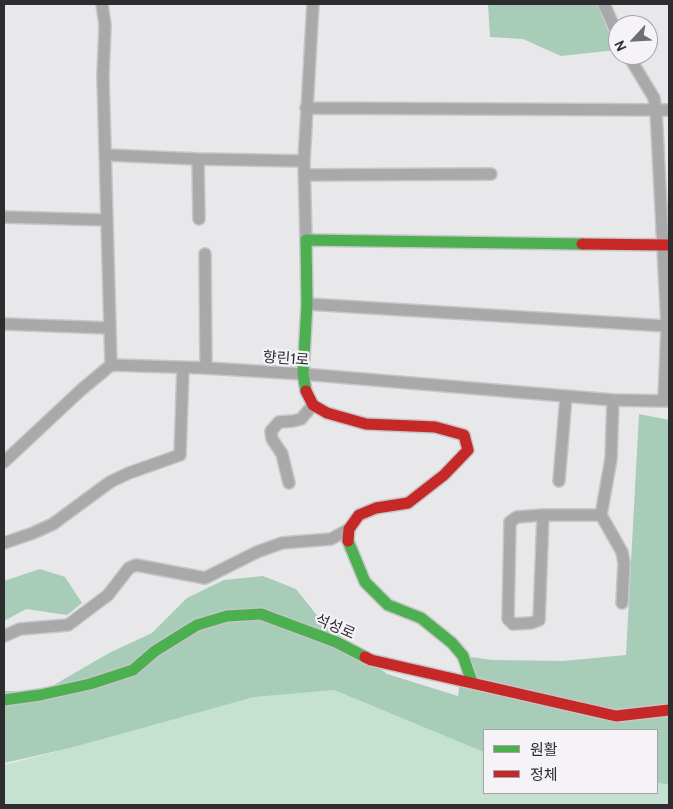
<!DOCTYPE html>
<html>
<head>
<meta charset="utf-8">
<style>
  body { margin:0 }
  #map { position:relative; width:673px; height:809px; overflow:hidden; background:#e8e7e9; font-family:Cabin,"Noto Sans KR",sans-serif }
  canvas { display:block }
  .frame { position:absolute; inset:0; border:5px solid #2d2c2e; pointer-events:none }
  .legend { position:absolute; left:483px; top:729px; width:175px; height:65px; box-sizing:border-box; background:#f5f3f8; border:1px solid #a5a3a7; margin:0; padding:6px 9px; list-style:none; font-size:15px; color:#2d2c2e }
  .legend li { display:flex; align-items:center; gap:10px; height:25px }
  .legend b { width:25px; border:1px solid #a5a3a7 }
  .north { position:absolute; left:608px; top:15px; width:50px; height:50px; box-sizing:border-box; background:#f5f3f8; border:1px solid #a5a3a7; border-radius:50%; rotate:245deg; font-size:14px; font-weight:700; line-height:20px; text-align:center; color:#2d2c2e }
  .north::after { content:''; display:block; margin:auto; width:18px; height:22px; background:#6e6d6f; clip-path:polygon(50% 0,100% 100%,50% 72%,0 100%) }
</style>
</head>
<body>
<div id="map">
<canvas width="673" height="809"></canvas>
<div class="frame"></div>
<ul class="legend">
<li><b style="height:6px;background:#4caf50"></b>원활</li>
<li><b style="height:6px;background:#c62828"></b>정체</li>
</ul>
<div class="north">N</div>
</div>
<script>
const ctx = document.querySelector('canvas').getContext('2d');
ctx.lineJoin = 'round';
function fillPath(path, color) { ctx.fillStyle = color; ctx.fill(path, 'evenodd'); }
const shape = rows => new Path2D(rows.map(r => 'M' + r).join(''));
function stroke(path, color, width, dash) { ctx.strokeStyle = color; ctx.lineWidth = width; ctx.lineCap = dash ? 'butt' : 'round'; ctx.setLineDash(dash || []); ctx.stroke(path); }
function drawText(font, color, halo, rows, align = 'center') {
  ctx.font = font + ' Cabin,"Noto Sans KR",sans-serif'; ctx.lineWidth = 4.5; ctx.setLineDash([]); ctx.textBaseline = 'middle'; ctx.strokeStyle = halo; ctx.fillStyle = color; for (const [text, x, y, turn = 0] of rows) {
    ctx.save(); ctx.translate(x, y); ctx.rotate((+turn || 0) * Math.PI / 180); ctx.textAlign = isNaN(turn) ? turn : align; if (halo) ctx.strokeText(text, 0, 0); ctx.fillText(text, 0, 0); ctx.restore();
  }
}
fillPath(shape([
  [326,687,484,751,484,793,657,793,657,779,669,780,669,805,4,805,4,765,70,748,255,689]
]), '#c5e2d1');
fillPath(shape([
  [488,4,597,4,616,50,561,56,523,39,490,37],
  [639,414,669,420,669,784,657,783,657,730,484,730,484,752,334,690,254,697,70,748,4,763,4,691,42,692,109,653,152,633,187,598,224,580,263,576,296,589,319,618,387,674,458,696,463,656,492,660,563,661,626,655],
  [40,569,65,577,82,603,67,615,26,609,4,621,4,581]
]), '#a7ccb8');
const street = shape([
  [102,4,105,25,103,76,111,365,206,368,303,374,613,400,669,401],
  [604,4,618,36],
  [628,55,654,98,656,110,667,326,664,400],
  [306,108,669,110],
  [106,155,198,159,304,161],
  [198,159,199,219],
  [304,175,491,174],
  [4,217,106,220],
  [306,240,304,161,313,4],
  [205,254,206,368],
  [307,304,667,326],
  [4,324,109,328],
  [4,462,81,390,111,365],
  [559,481,566,397],
  [289,483,282,454,272,439,271,431,279,422,293,421,301,419,313,405],
  [543,515,517,517,510,522,508,619,513,624,531,623,539,620,543,515,601,515,611,459,613,400],
  [601,515,622,552,624,563,622,603],
  [4,543,33,533,53,524,110,482,129,473,180,455,183,368],
  [4,636,20,629,68,625,108,595,129,568,136,565,205,578,257,552,282,543,331,539,349,529]
]);
const fast = shape([
  [306,391,303,374,307,304,306,240,582,244],
  [348,541,365,582,388,605,421,618,452,643,463,656,472,682],
  [4,700,40,695,90,684,133,670,155,651,197,625,227,616,261,614,336,642,365,657]
]);
const jam = shape([
  [582,244,669,245],
  [306,391,313,405,327,413,366,424,435,427,464,435,468,450,444,475,408,503,376,508,359,515,349,529,348,541],
  [365,657,371,660,616,716,669,710]
]);
stroke(street, '#c6c5c7', 14);
stroke(fast, '#c6c5c7', 14);
stroke(jam, '#c6c5c7', 14);
stroke(street, '#aaa9a9', 11);
stroke(fast, '#4caf50', 11);
stroke(jam, '#c62828', 11);
drawText('15px', '#2d2c2e', '#f5f3f8', [
  ["향린1로",286,359,4],
  ["석성로",335,627,23]
]);
</script>
</body>
</html>
